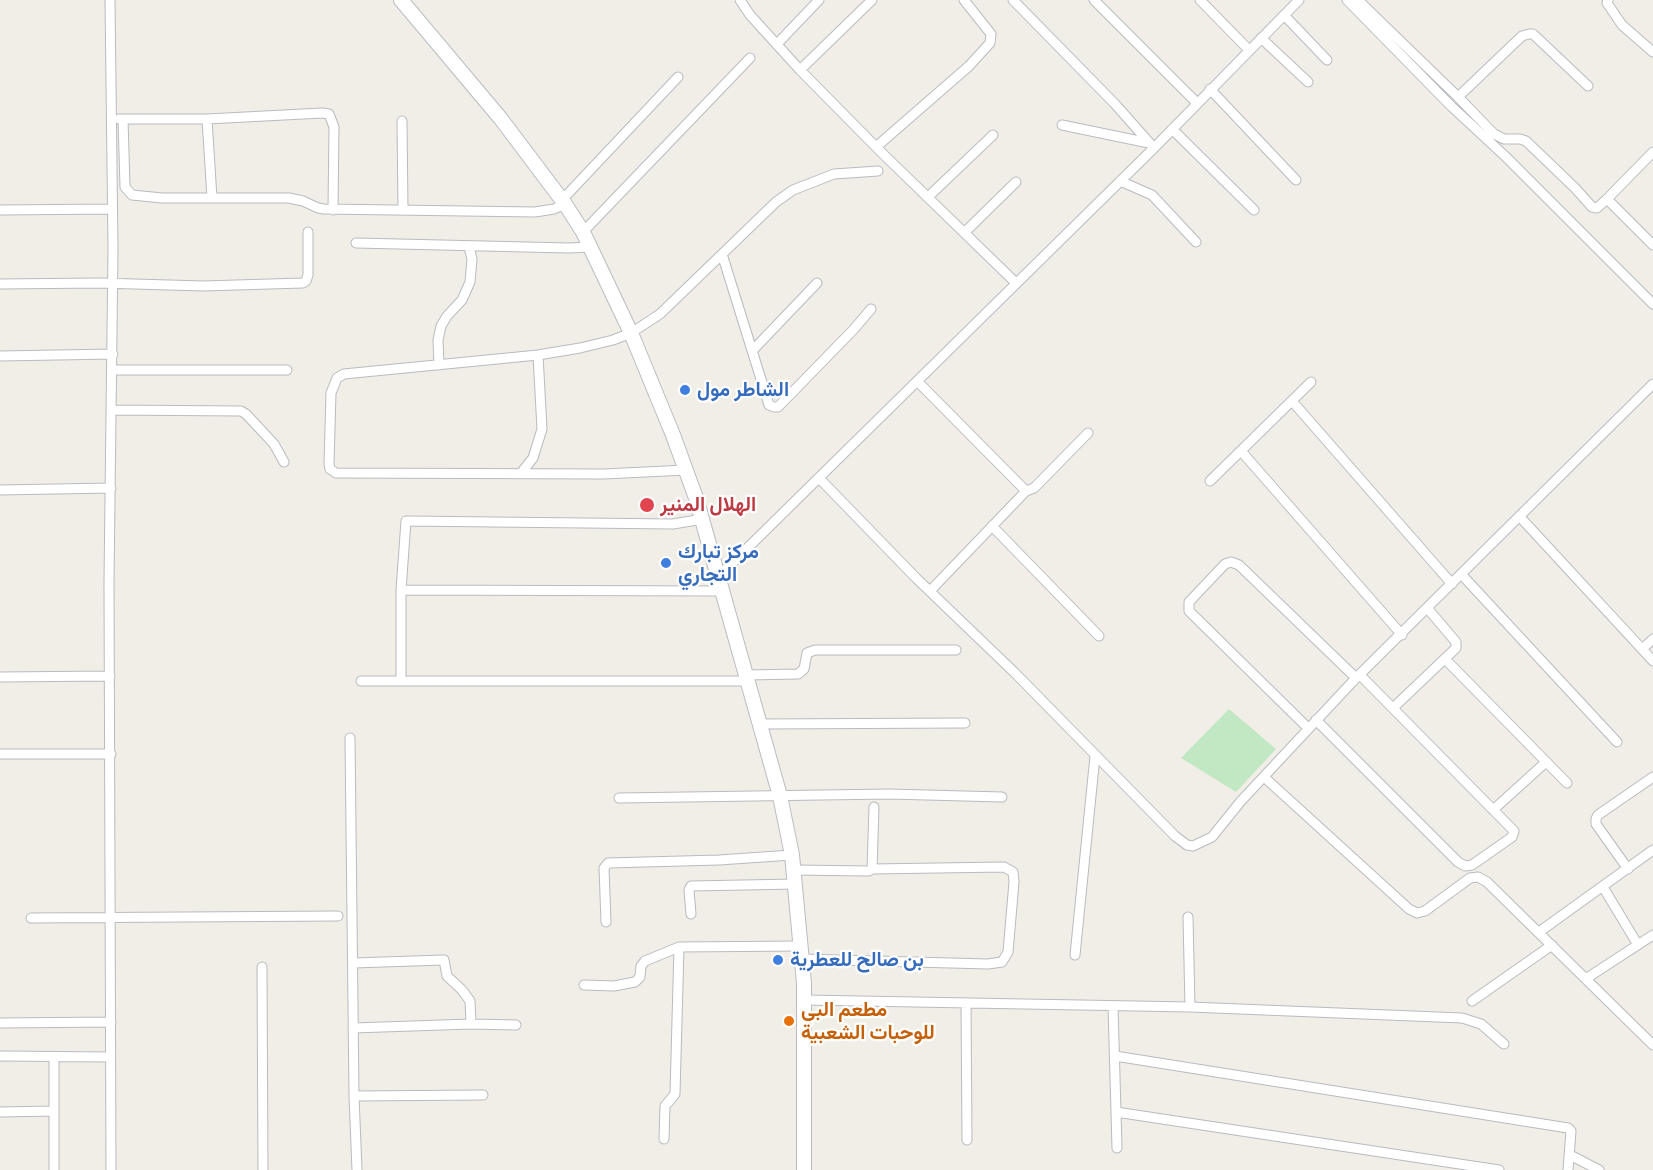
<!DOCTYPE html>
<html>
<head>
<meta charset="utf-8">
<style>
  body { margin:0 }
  canvas { display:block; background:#f0eee6 }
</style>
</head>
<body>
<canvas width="1653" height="1170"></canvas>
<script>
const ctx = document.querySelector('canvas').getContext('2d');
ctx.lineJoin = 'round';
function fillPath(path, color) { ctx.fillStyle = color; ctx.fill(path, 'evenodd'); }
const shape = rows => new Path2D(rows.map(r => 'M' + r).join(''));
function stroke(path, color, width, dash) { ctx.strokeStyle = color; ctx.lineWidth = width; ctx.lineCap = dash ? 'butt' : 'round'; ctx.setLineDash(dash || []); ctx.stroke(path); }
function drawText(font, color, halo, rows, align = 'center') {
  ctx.font = font + ' "Fira Sans Condensed",Vazirmatn,sans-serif'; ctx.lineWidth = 4.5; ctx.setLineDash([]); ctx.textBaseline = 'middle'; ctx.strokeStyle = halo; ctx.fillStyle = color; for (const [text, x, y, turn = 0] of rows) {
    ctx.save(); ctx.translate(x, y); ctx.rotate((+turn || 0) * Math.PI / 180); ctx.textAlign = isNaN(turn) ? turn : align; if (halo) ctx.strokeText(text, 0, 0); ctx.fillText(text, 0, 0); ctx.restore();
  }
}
fillPath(shape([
  [1229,709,1276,749,1236,792,1181,758]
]), '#c1e8c2');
const minor = shape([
  [110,0,113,248,109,582,111,1170],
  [740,0,750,15,800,70,881,152,1016,283],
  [1013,0,1115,104,1154,148],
  [1094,0,1197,103],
  [1200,0,1249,50],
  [1347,0,1451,106,1506,157,1653,304],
  [1358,0,1458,97,1494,134,1504,139,1520,139,1526,141,1575,188,1592,207,1597,208,1607,199],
  [1608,0,1607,3,1622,25,1653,52],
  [1284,15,1327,60],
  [1261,38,1308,82],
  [777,44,819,0],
  [800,70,872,0],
  [1210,89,1296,180],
  [1458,97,1522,36,1529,34,1533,34,1588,86],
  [119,119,207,119,322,113,329,114,334,127,333,210],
  [123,119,125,187,132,195,162,198,289,198,303,201,318,208,324,209,535,212,554,209,565,204],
  [207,119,212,198],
  [402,121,403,210],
  [1062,125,1149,143],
  [1172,129,1254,210],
  [876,147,969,66,990,43,991,34,964,0],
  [1653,152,1607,199,1653,245],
  [1120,181,1152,195,1196,242],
  [928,197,993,135],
  [562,200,678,77],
  [0,210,112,209],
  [583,232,750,58],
  [965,232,1016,182],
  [356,243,569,248,590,247],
  [722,254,769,405,774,407,778,407,854,329,871,309],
  [0,284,100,283,203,286,303,283,306,281,308,275,308,232],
  [753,350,817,283],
  [0,356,113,354],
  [439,365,438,340,441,326,447,316,462,300,470,282,472,259,469,247],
  [112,370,287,370],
  [918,382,1026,491],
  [1292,401,1452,584],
  [112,410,241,411,246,414,274,444,284,462],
  [1241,451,1402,635],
  [686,470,604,474,336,473,330,469,329,464,331,393,337,378,344,374,538,355,580,348,613,340,631,333,660,314,776,202,793,190,834,174,878,171],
  [521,473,533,458,542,429,538,355],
  [819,478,916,578,1015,673,1175,836,1187,845,1193,846,1212,837,1241,801,1356,678,1653,384],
  [1210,481,1311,382],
  [0,490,111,488],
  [1520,517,1653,661],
  [992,526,1099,636],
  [1462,575,1617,742],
  [719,576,1154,148,1299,0],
  [401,590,723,591],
  [930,591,1026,491,1034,488,1088,433],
  [1642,649,1653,639],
  [1445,659,1567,783],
  [746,675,798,674,804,669,807,653,815,650,956,650],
  [0,677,110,676],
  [361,681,748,681],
  [401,681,401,590,406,521,673,524,703,519],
  [1393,708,1456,648,1456,642,1428,609],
  [1316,720,1458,862,1465,866,1472,865,1512,837,1514,831,1360,675],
  [760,724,965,723],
  [1308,728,1189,611,1189,602,1225,564,1231,562,1239,565,1356,678],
  [350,738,354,1096,357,1170],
  [0,754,111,754],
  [1264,777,1409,909,1417,913,1425,911,1470,878,1478,877,1487,882,1653,1045],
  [619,798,889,794,1002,797],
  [1493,810,1546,762],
  [872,869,874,807],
  [1628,869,1596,824,1596,819,1598,815,1653,777],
  [794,870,869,871,872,869,1004,867,1013,872,1014,882,1008,952,1002,962,988,964,802,959],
  [1603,887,1638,945],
  [691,914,689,890,691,886,796,884],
  [1188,917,1190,1007],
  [31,918,338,916],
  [606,922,604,868,608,863,719,860,792,855],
  [1539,932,1653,850],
  [1075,955,1095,756],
  [353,963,444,960,447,976,462,990,470,1001,471,1024],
  [262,967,263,1170],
  [1587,978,1653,935],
  [584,985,614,986,635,982,640,977,641,966,645,961,679,947,801,946],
  [805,1000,1190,1007,1462,1018,1481,1024,1504,1044],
  [1472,1001,1552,945],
  [966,1003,967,1140],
  [1113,1006,1117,1148],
  [0,1023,111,1022],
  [353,1028,471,1024,516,1025],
  [0,1056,110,1057],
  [1115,1056,1568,1128,1571,1131,1568,1170],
  [354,1096,483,1095],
  [0,1112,54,1111],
  [1116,1112,1499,1170],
  [664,1139,665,1106,675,1094,679,947],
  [1570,1155,1599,1170],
  [54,1170,54,1057]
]);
const secondary = shape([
  [401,0,501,119,565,204,583,232,631,333,673,435,696,498,780,796,792,855,804,983,804,1170]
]);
stroke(minor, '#b8bbc0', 11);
stroke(secondary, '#b9bcc2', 16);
stroke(minor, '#fff', 9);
stroke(secondary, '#fff', 14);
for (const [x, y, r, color] of [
  [685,390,6,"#3f7fe0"],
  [647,505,8,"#e0444e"],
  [666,563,6,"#3f7fe0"],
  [778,960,6,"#3f7fe0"],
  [789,1021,6,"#e8710a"]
]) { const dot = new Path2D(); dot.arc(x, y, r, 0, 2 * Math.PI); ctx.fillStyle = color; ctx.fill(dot); stroke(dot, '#fff', 2); }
drawText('bold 20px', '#366cbe', '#fff', [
  ["الشاطر مول",697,390],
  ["مركز تبارك",678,552],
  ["التجاري",678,575],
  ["بن صالح للعطرية",790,960]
], 'left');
drawText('bold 20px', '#be3a42', '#fff', [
  ["الهلال المنير",660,505]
], 'left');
drawText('bold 20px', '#c56008', '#fff', [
  ["مطعم البي",801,1010],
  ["للوحبات الشعبية",801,1033]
], 'left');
</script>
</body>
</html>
